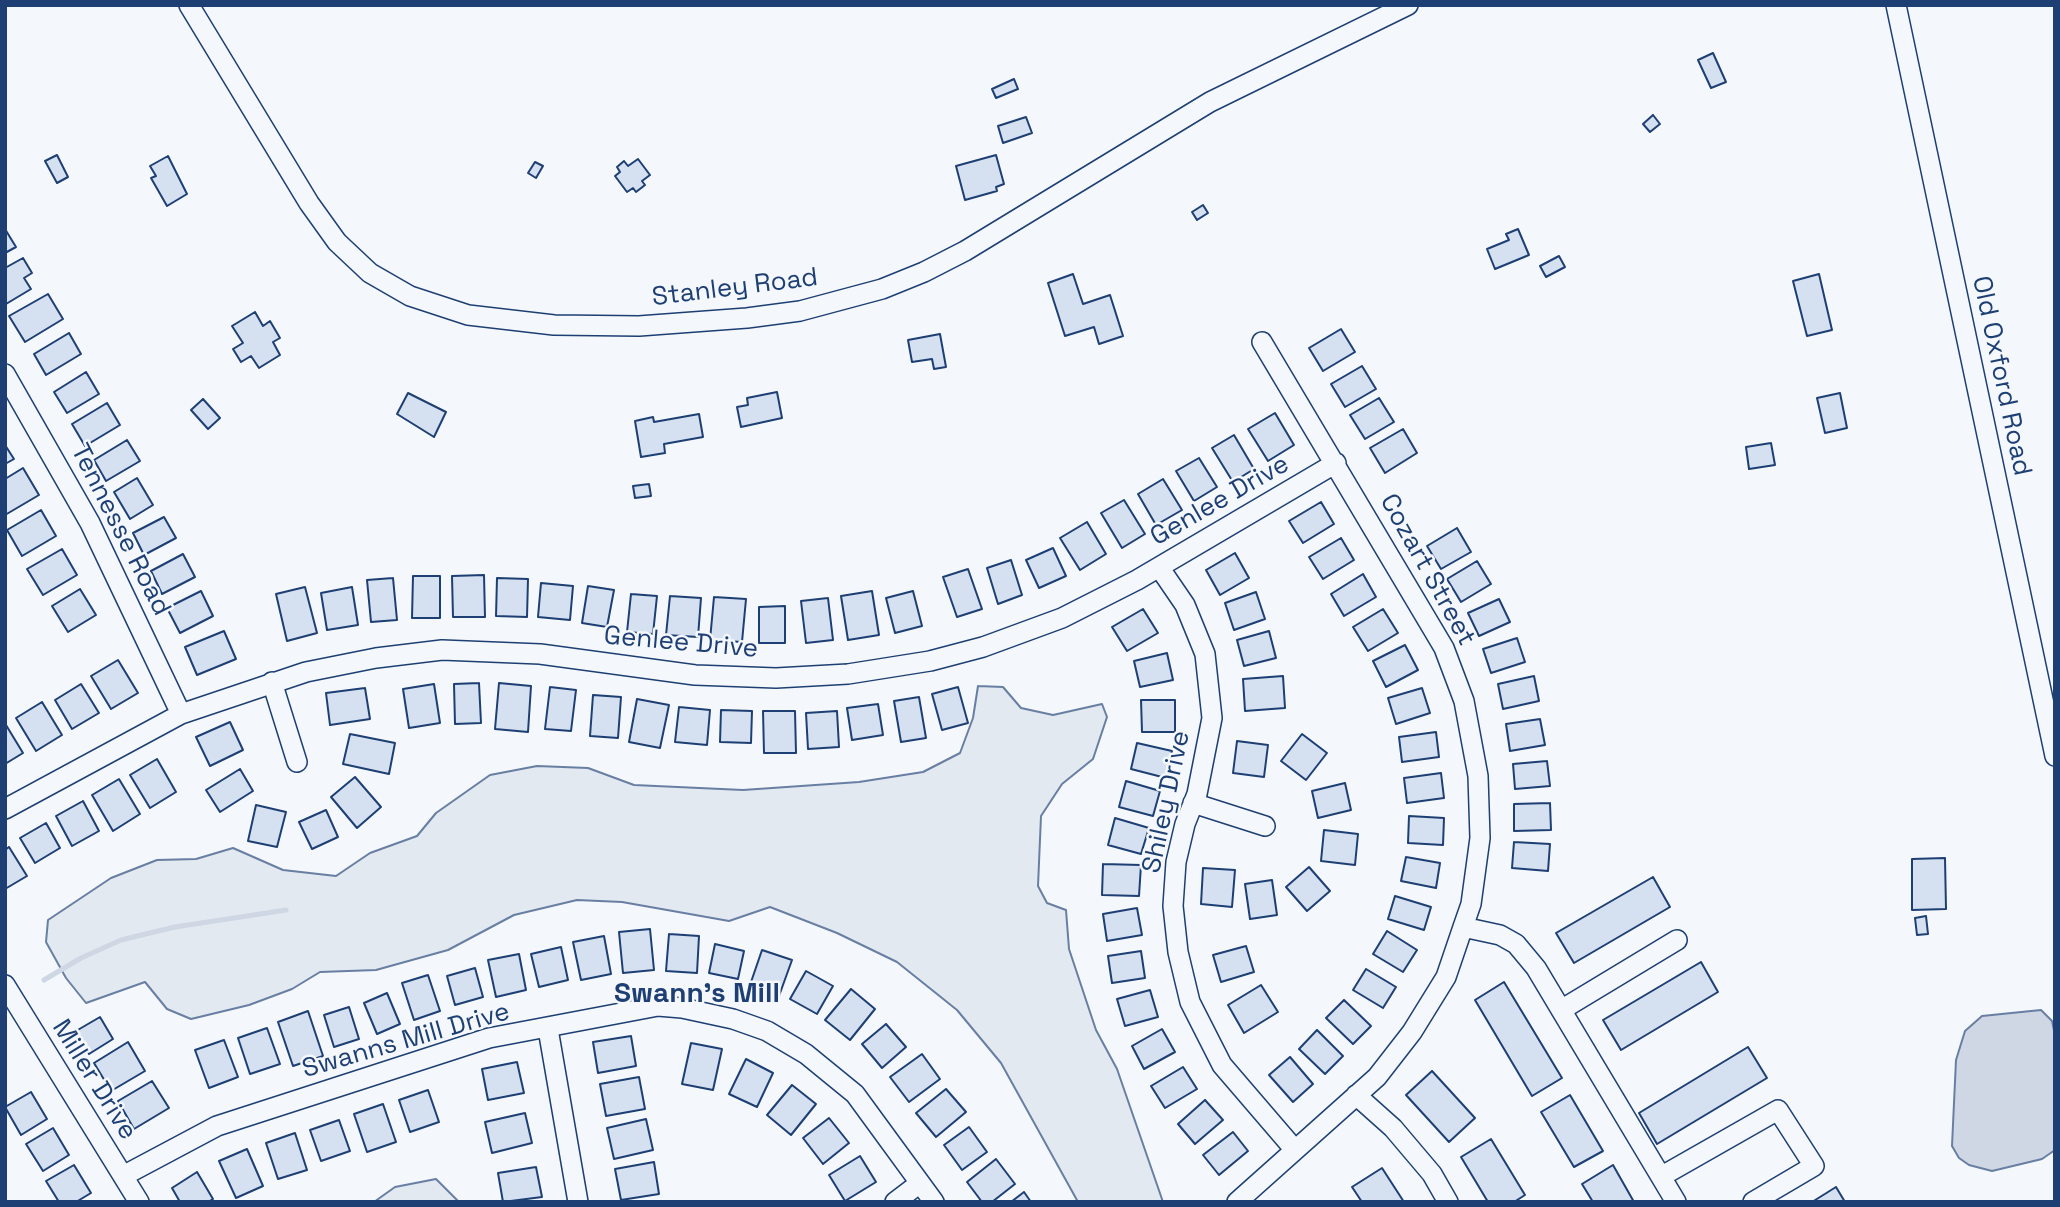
<!DOCTYPE html>
<html>
<head>
<meta charset="utf-8">
<style>
  body { margin:0 }
  #map { position:relative; width:2060px; height:1207px; overflow:hidden; background:#f4f7fb; font-family:"Space Grotesk",sans-serif }
  canvas { display:block }
  .frame { position:absolute; inset:0; border:7px solid #1d3f73; pointer-events:none }
</style>
</head>
<body>
<div id="map">
<canvas width="2060" height="1207"></canvas>
<div class="frame"></div>
</div>
<script>
const ctx = document.querySelector('canvas').getContext('2d');
ctx.lineJoin = 'round';
function fillPath(path, color) { ctx.fillStyle = color; ctx.fill(path, 'evenodd'); }
const shape = rows => new Path2D(rows.map(r => 'M' + r).join(''));
function stroke(path, color, width, dash) { ctx.strokeStyle = color; ctx.lineWidth = width; ctx.lineCap = dash ? 'butt' : 'round'; ctx.setLineDash(dash || []); ctx.stroke(path); }
function drawText(font, color, halo, rows, align = 'center') {
  ctx.font = font + ' "Space Grotesk",sans-serif'; ctx.lineWidth = 5; ctx.setLineDash([]); ctx.textBaseline = 'middle'; ctx.strokeStyle = halo; ctx.fillStyle = color; for (const [text, x, y, turn = 0] of rows) {
    ctx.save(); ctx.translate(x, y); ctx.rotate((+turn || 0) * Math.PI / 180); ctx.textAlign = isNaN(turn) ? turn : align; if (halo) ctx.strokeText(text, 0, 0); ctx.fillText(text, 0, 0); ctx.restore();
  }
}
const green = shape([
  [978,686,1003,687,1021,708,1053,715,1102,704,1107,717,1093,759,1062,784,1041,816,1038,886,1047,903,1066,910,1069,949,1096,1030,1117,1069,1163,1202,1078,1202,1001,1063,957,1010,897,962,837,933,770,907,729,921,622,902,577,900,514,915,448,950,376,970,320,972,292,989,249,1005,191,1019,167,1009,145,982,86,1003,66,978,46,942,48,920,111,878,157,860,196,859,233,848,283,870,336,876,370,853,417,836,436,813,490,775,537,766,588,768,634,785,743,790,859,782,923,772,960,753,973,718,978,686],
  [436,1179,459,1202,374,1202,395,1187,436,1179]
]);
fillPath(green, '#e3e9f0');
stroke(green, '#687fa3', 2);
const water = shape([
  [2041,1010,2052,1021,2055,1035,2055,1150,2042,1159,1992,1171,1969,1165,1959,1158,1952,1146,1956,1060,1965,1031,1982,1016,2041,1010]
]);
fillPath(water, '#cfd7e4');
stroke(water, '#687fa3', 2);
stroke(shape([
  [44,980,81,958,121,940,175,927,286,910]
]), '#cfd7e4', 5);
const building = shape([
  [1713,53,1726,82,1711,88,1698,60,1713,53],
  [1014,79,1018,89,996,98,992,89,1014,79],
  [1653,115,1660,124,1650,132,1643,124,1653,115],
  [1026,117,1032,133,1003,143,998,126,1026,117],
  [57,155,68,177,57,183,45,161,57,155],
  [996,155,1004,184,996,187,997,191,965,200,956,166,996,155],
  [168,156,187,194,167,206,151,178,156,176,150,166,168,156],
  [638,159,650,175,642,181,645,185,636,192,633,188,627,192,615,176,620,172,617,167,624,161,628,166,638,159],
  [535,162,543,166,536,178,528,173,535,162],
  [1203,205,1208,213,1197,220,1192,212,1203,205],
  [5,229,16,247,5,253,5,229],
  [1518,229,1529,255,1495,269,1487,249,1509,240,1506,234,1518,229],
  [1559,256,1565,267,1546,277,1540,266,1559,256],
  [23,258,32,273,24,278,31,289,6,304,5,268,23,258],
  [1073,274,1083,304,1110,295,1123,336,1099,344,1094,327,1065,336,1048,283,1073,274],
  [1819,274,1832,330,1807,336,1793,281,1819,274],
  [48,294,63,319,25,342,9,316,48,294],
  [255,312,263,326,270,321,280,338,273,342,280,355,259,368,251,356,241,362,233,349,243,343,232,326,255,312],
  [1341,329,1355,352,1323,371,1309,348,1341,329],
  [69,333,81,354,46,375,34,354,69,333],
  [940,334,946,367,934,369,932,359,912,362,908,340,940,334],
  [1362,366,1376,389,1345,407,1331,384,1362,366],
  [86,372,99,394,67,413,54,392,86,372],
  [777,392,782,418,741,427,737,407,748,405,747,398,777,392],
  [408,393,446,412,434,437,397,414,408,393],
  [1840,393,1847,428,1825,433,1817,398,1840,393],
  [1379,398,1394,422,1365,439,1350,415,1379,398],
  [203,399,220,418,208,429,191,410,203,399],
  [107,403,120,425,85,446,72,424,107,403],
  [1275,413,1294,445,1268,461,1248,429,1275,413],
  [699,414,703,437,664,444,665,453,641,457,635,421,653,417,654,422,699,414],
  [1403,429,1417,453,1385,473,1370,448,1403,429],
  [1234,435,1254,469,1233,482,1212,448,1234,435],
  [127,440,140,461,106,481,94,460,127,440],
  [1771,443,1775,465,1749,469,1746,447,1771,443],
  [5,445,14,459,5,464,5,445],
  [1199,458,1217,487,1194,501,1176,471,1199,458],
  [23,468,39,495,5,515,5,479,23,468],
  [137,478,153,505,130,519,114,492,137,478],
  [1163,479,1182,510,1156,525,1138,494,1163,479],
  [649,484,651,496,635,498,633,486,649,484],
  [1124,500,1145,534,1122,548,1101,513,1124,500],
  [1321,502,1334,524,1303,543,1289,521,1321,502],
  [41,510,56,536,22,556,7,530,41,510],
  [164,517,176,538,144,555,133,533,164,517],
  [1087,522,1106,554,1080,570,1060,538,1087,522],
  [1457,528,1471,552,1441,569,1427,546,1457,528],
  [1341,538,1354,560,1323,579,1309,557,1341,538],
  [1053,548,1066,576,1039,588,1026,560,1053,548],
  [62,549,77,575,43,595,27,569,62,549],
  [1235,553,1249,578,1220,595,1206,570,1235,553],
  [183,554,195,577,162,594,151,571,183,554],
  [1011,560,1022,595,998,604,987,568,1011,560],
  [1477,561,1491,584,1461,602,1447,579,1477,561],
  [968,569,982,609,957,617,943,577,968,569],
  [1363,574,1376,597,1344,616,1331,594,1363,574],
  [484,575,485,617,453,617,452,576,484,575],
  [413,576,440,576,440,618,412,618,413,576],
  [393,578,397,620,371,622,367,580,393,578],
  [497,578,528,579,527,617,496,616,497,578],
  [541,583,573,586,570,620,538,617,541,583],
  [588,586,614,590,607,627,582,623,588,586],
  [305,587,317,633,287,641,276,594,305,587],
  [352,587,358,625,327,630,321,593,352,587],
  [80,589,96,615,68,632,52,606,80,589],
  [201,591,213,616,180,633,167,608,201,591],
  [872,591,879,635,848,640,841,596,872,591],
  [913,591,922,626,895,633,886,598,913,591],
  [1256,592,1265,619,1234,630,1225,603,1256,592],
  [631,594,657,596,653,634,627,632,631,594],
  [670,596,701,598,698,637,666,635,670,596],
  [714,597,746,599,742,642,710,640,714,597],
  [828,598,833,640,806,643,801,601,828,598],
  [1499,599,1510,622,1479,636,1468,613,1499,599],
  [785,606,785,643,759,643,759,607,785,606],
  [1143,609,1158,633,1127,651,1112,627,1143,609],
  [1383,609,1398,633,1368,651,1353,627,1383,609],
  [224,631,236,659,197,675,185,647,224,631],
  [1269,631,1276,658,1244,666,1237,640,1269,631],
  [1517,638,1525,662,1491,673,1483,649,1517,638],
  [1405,645,1418,670,1386,687,1373,661,1405,645],
  [1167,653,1173,680,1140,687,1134,661,1167,653],
  [118,660,138,693,111,709,91,676,118,660],
  [1283,676,1285,708,1245,711,1243,679,1283,676],
  [1534,676,1539,701,1503,709,1498,684,1534,676],
  [479,683,481,723,455,724,454,684,479,683],
  [499,683,531,686,528,732,495,729,499,683],
  [81,684,99,713,72,729,55,700,81,684],
  [434,684,440,723,409,728,403,689,434,684],
  [550,687,576,690,571,731,545,729,550,687],
  [958,687,968,723,942,730,932,694,958,687],
  [365,688,370,719,330,725,326,693,365,688],
  [1422,688,1430,713,1396,724,1388,698,1422,688],
  [593,695,621,697,618,738,590,736,593,695],
  [919,697,926,738,901,742,894,701,919,697],
  [637,699,669,705,660,748,629,742,637,699],
  [1141,700,1175,700,1175,732,1142,732,1141,700],
  [42,702,62,735,36,751,16,718,42,702],
  [878,704,883,735,852,740,847,708,878,704],
  [679,707,710,710,707,745,675,742,679,707],
  [721,710,752,711,751,743,720,742,721,710],
  [763,711,795,711,796,753,764,753,763,711],
  [837,711,839,747,808,749,806,713,837,711],
  [1540,719,1545,745,1510,751,1506,724,1540,719],
  [230,722,243,750,210,766,196,737,230,722],
  [6,725,23,753,5,764,5,726,6,725],
  [1436,732,1439,757,1402,762,1399,737,1436,732],
  [350,734,395,743,389,774,343,764,350,734],
  [1302,734,1327,753,1306,780,1281,761,1302,734],
  [1237,741,1268,745,1264,777,1233,773,1237,741],
  [1137,743,1172,751,1166,778,1131,769,1137,743],
  [157,759,176,792,150,808,130,775,157,759],
  [1547,761,1550,786,1515,789,1513,764,1547,761],
  [240,769,253,791,220,812,206,790,240,769],
  [1441,773,1444,798,1407,803,1404,778,1441,773],
  [355,777,381,807,357,828,331,797,355,777],
  [119,779,140,814,113,831,92,795,119,779],
  [1126,781,1160,791,1153,816,1119,807,1126,781],
  [1345,783,1351,810,1318,818,1312,791,1345,783],
  [83,801,99,831,72,846,56,816,83,801],
  [1550,803,1551,830,1514,831,1514,804,1550,803],
  [256,805,286,812,277,847,248,841,256,805],
  [326,810,338,837,312,849,299,822,326,810],
  [1409,816,1444,818,1443,845,1408,843,1409,816],
  [1115,818,1149,828,1141,854,1108,845,1115,818],
  [46,823,60,848,35,863,20,838,46,823],
  [1324,830,1358,834,1355,865,1321,861,1324,830],
  [1514,842,1550,844,1548,871,1512,868,1514,842],
  [9,847,27,876,5,889,5,850,9,847],
  [1406,857,1440,863,1436,888,1401,881,1406,857],
  [1945,858,1946,909,1912,910,1912,859,1945,858],
  [1103,864,1141,865,1139,896,1102,895,1103,864],
  [1309,867,1330,891,1307,911,1286,887,1309,867],
  [1203,868,1235,870,1232,907,1201,904,1203,868],
  [1653,877,1670,907,1574,963,1556,933,1653,877],
  [1272,880,1277,915,1250,919,1245,884,1272,880],
  [1395,896,1431,907,1424,930,1388,919,1395,896],
  [1137,908,1142,935,1107,941,1103,914,1137,908],
  [1926,916,1928,934,1917,935,1915,918,1926,916],
  [650,929,654,970,623,973,619,932,650,929],
  [1387,931,1417,950,1403,972,1373,954,1387,931],
  [669,934,699,936,697,973,666,971,669,934],
  [604,936,611,974,581,980,573,942,604,936],
  [715,944,744,951,738,979,709,973,715,944],
  [1246,946,1254,972,1221,982,1213,955,1246,946],
  [561,947,568,980,539,987,531,954,561,947],
  [762,950,792,960,779,996,750,985,762,950],
  [1141,951,1145,978,1112,983,1108,956,1141,951],
  [519,954,526,990,496,997,488,960,519,954],
  [1701,962,1718,992,1621,1050,1603,1020,1701,962],
  [475,968,483,997,455,1005,447,976,475,968],
  [1366,969,1396,987,1383,1008,1353,990,1366,969],
  [806,971,833,986,817,1014,790,999,806,971],
  [428,975,440,1011,414,1020,402,983,428,975],
  [1504,982,1562,1078,1532,1096,1475,1000,1504,982],
  [1261,985,1278,1012,1244,1033,1228,1005,1261,985],
  [851,989,875,1009,850,1040,825,1020,851,989],
  [1150,990,1158,1017,1125,1026,1117,999,1150,990],
  [387,993,400,1024,377,1034,364,1003,387,993],
  [1344,1000,1371,1026,1353,1044,1326,1018,1344,1000],
  [349,1007,359,1039,334,1047,324,1015,349,1007],
  [308,1011,323,1056,293,1066,278,1022,308,1011],
  [100,1017,113,1039,89,1054,76,1031,100,1017],
  [886,1024,906,1047,882,1068,862,1044,886,1024],
  [267,1028,280,1064,250,1074,238,1038,267,1028],
  [1162,1029,1175,1052,1144,1069,1132,1046,1162,1029],
  [1317,1030,1343,1056,1325,1074,1299,1049,1317,1030],
  [631,1036,636,1066,598,1073,593,1042,631,1036],
  [224,1040,238,1077,209,1088,195,1050,224,1040],
  [128,1042,145,1071,111,1091,94,1063,128,1042],
  [691,1043,722,1049,713,1090,682,1084,691,1043],
  [1748,1047,1767,1078,1657,1144,1639,1113,1748,1047],
  [922,1054,940,1079,909,1102,890,1077,922,1054],
  [1290,1057,1313,1084,1293,1102,1269,1075,1290,1057],
  [746,1059,773,1073,757,1107,729,1094,746,1059],
  [517,1062,524,1093,488,1100,482,1069,517,1062],
  [1183,1067,1197,1089,1165,1108,1151,1086,1183,1067],
  [1432,1071,1475,1118,1449,1142,1406,1095,1432,1071],
  [639,1077,645,1109,606,1116,600,1084,639,1077],
  [152,1081,169,1108,134,1129,118,1101,152,1081],
  [792,1085,816,1104,791,1135,767,1115,792,1085],
  [946,1089,966,1112,936,1137,916,1113,946,1089],
  [428,1090,439,1122,410,1132,399,1100,428,1090],
  [31,1092,47,1119,21,1135,5,1107,31,1092],
  [1570,1095,1603,1151,1574,1167,1541,1112,1570,1095],
  [1205,1100,1223,1120,1195,1144,1178,1124,1205,1100],
  [383,1104,396,1142,367,1152,354,1114,383,1104],
  [525,1113,532,1143,492,1153,485,1122,525,1113],
  [829,1118,849,1143,823,1164,803,1138,829,1118],
  [646,1119,653,1150,614,1159,607,1128,646,1119],
  [339,1120,350,1151,321,1161,310,1130,339,1120],
  [969,1127,987,1152,962,1170,944,1145,969,1127],
  [53,1128,69,1155,43,1171,26,1144,53,1128],
  [1233,1132,1248,1151,1219,1175,1203,1155,1233,1132],
  [295,1133,307,1170,278,1179,266,1143,295,1133],
  [1491,1139,1525,1195,1514,1202,1488,1202,1461,1157,1491,1139],
  [247,1149,263,1186,236,1198,219,1161,247,1149],
  [860,1156,876,1182,845,1201,829,1175,860,1156],
  [996,1159,1015,1184,992,1202,982,1202,967,1182,996,1159],
  [654,1162,659,1194,621,1200,615,1169,654,1162],
  [74,1165,91,1193,76,1202,59,1202,46,1181,74,1165],
  [1613,1165,1634,1202,1593,1202,1582,1184,1613,1165],
  [536,1167,542,1197,503,1202,498,1173,536,1167],
  [1382,1168,1404,1202,1362,1202,1352,1187,1382,1168],
  [197,1172,213,1199,208,1202,180,1202,172,1188,197,1172],
  [1836,1187,1845,1202,1812,1202,1836,1187],
  [1024,1192,1031,1202,1011,1202,1024,1192]
]);
fillPath(building, '#d5e0f0');
stroke(building, '#1d3f73', 2);
const minor = shape([
  [189,5,309,203,337,242,370,273,410,296,468,315,554,325,639,326,747,318,800,311,882,289,924,272,965,251,1210,102,1408,5],
  [1896,5,2055,756],
  [5,374,90,523,181,714],
  [1159,567,1185,605,1205,654,1212,718,1197,794,1185,824,1176,862,1173,906,1178,952,1190,1002,1222,1065,1295,1150],
  [272,682,297,762],
  [1193,803,1265,826],
  [5,809,181,714,306,672,376,658,442,650,540,654,695,675,776,678,848,674,930,661,983,647,1062,618,1137,580,1336,463],
  [1463,927,1500,935,1516,944,1536,968,1676,1202],
  [5,985,139,1202],
  [1561,1010,1677,940],
  [548,1029,578,1202],
  [1356,1095,1393,1128,1432,1174,1448,1202],
  [123,1176,217,1126,489,1038,658,1006,682,1008,733,1019,767,1031,806,1054,855,1094,934,1202],
  [1662,1176,1778,1110,1814,1166,1753,1202],
  [895,1202,920,1183],
  [1237,1202,1377,1077,1412,1032,1446,977,1463,927,1471,904,1480,838,1478,776,1464,701,1444,648,1262,342]
]);
stroke(minor, '#1d3f73', 22);
stroke(minor, '#f4f7fb', 19);
drawText('26px', '#1d3f73', '#f4f7fb', [
  ["Stanley Road",735,288,-7],
  ["Old Oxford Road",2001,376,78],
  ["Genlee Drive",1220,501,-30],
  ["Tennesse Road",120,530,63],
  ["Cozart Street",1427,570,61],
  ["Genlee Drive",681,643,5],
  ["Shiley Drive",1167,802,-78],
  ["Swanns Mill Drive",406,1041,-16],
  ["Miller Drive",94,1080,58]
]);
drawText('bold 28px', '#1d3f73', '#f4f7fb', [
  ["Swann's Mill",697,994]
]);
</script>
</body>
</html>
